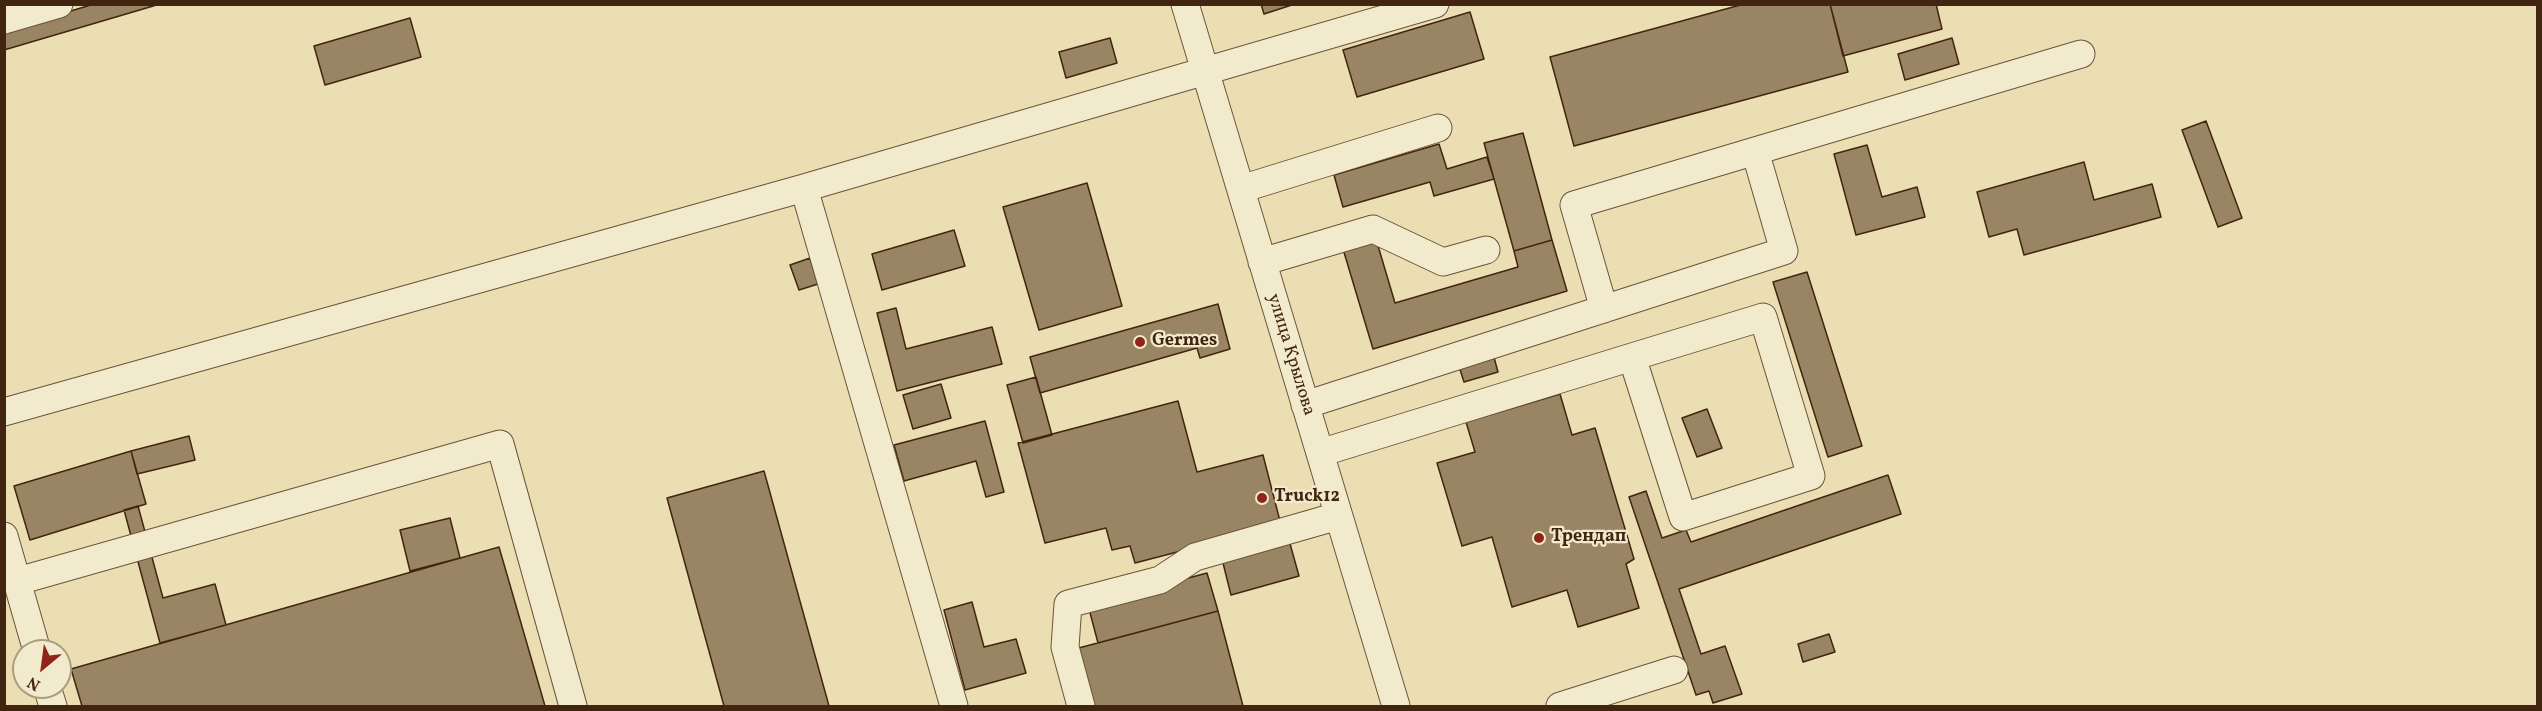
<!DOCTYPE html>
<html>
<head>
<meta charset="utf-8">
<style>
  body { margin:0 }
  #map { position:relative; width:2542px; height:711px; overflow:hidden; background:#eadeb2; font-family:Vollkorn,serif }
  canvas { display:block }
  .frame { position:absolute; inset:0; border:6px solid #422510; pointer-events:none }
  .north { position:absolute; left:12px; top:639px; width:60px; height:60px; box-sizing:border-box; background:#f1eacd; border:2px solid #ab9b81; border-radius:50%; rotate:209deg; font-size:16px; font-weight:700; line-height:24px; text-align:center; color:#422510 }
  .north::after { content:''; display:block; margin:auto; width:21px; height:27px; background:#8f2418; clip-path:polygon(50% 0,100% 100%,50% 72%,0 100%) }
</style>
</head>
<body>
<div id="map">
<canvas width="2542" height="711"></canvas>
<div class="frame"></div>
<div class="north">N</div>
</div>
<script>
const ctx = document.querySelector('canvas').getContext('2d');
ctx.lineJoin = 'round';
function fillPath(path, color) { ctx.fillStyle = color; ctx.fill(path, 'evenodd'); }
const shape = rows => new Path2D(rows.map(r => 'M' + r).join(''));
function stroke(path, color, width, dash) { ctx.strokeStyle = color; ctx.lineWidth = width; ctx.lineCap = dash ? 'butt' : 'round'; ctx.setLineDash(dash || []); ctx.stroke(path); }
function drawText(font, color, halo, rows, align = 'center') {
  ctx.font = font + ' Vollkorn,serif'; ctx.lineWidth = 4.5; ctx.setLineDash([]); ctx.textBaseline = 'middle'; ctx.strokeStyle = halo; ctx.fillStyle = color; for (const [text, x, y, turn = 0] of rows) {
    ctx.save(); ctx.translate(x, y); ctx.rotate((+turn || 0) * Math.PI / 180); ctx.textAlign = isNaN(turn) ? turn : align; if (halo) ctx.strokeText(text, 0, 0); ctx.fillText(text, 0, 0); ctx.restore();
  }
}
const building = shape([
  [94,4,160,4,4,50,4,31,94,4],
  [1261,4,1295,4,1264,14,1261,4],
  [1744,4,1830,4,1848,72,1574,146,1550,57,1744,4],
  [1830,4,1936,4,1942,29,1843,56,1830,4],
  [1470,12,1484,59,1357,97,1343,50,1470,12],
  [410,18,421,57,325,85,314,46,410,18],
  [1110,38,1117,63,1066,78,1059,52,1110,38],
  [1952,38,1959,64,1905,80,1898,54,1952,38],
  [2206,121,2242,218,2218,227,2182,130,2206,121],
  [1523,133,1552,240,1514,251,1484,143,1523,133],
  [1439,144,1447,169,1487,157,1494,179,1434,196,1430,182,1343,207,1334,175,1439,144],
  [1867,145,1882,197,1917,187,1925,217,1856,235,1834,154,1867,145],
  [2084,162,2094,200,2152,184,2161,217,2024,255,2017,229,1989,237,1977,192,2084,162],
  [1087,183,1122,306,1039,330,1003,207,1087,183],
  [954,230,965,266,882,290,872,254,954,230],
  [1376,239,1395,303,1518,267,1514,251,1552,240,1567,291,1373,349,1343,249,1376,239],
  [810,258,818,284,799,290,790,265,810,258],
  [1807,272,1862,446,1828,457,1773,282,1807,272],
  [1218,304,1230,349,1200,358,1197,348,1040,393,1030,357,1218,304],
  [896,308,906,349,992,327,1002,364,897,391,877,313,896,308],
  [1492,350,1498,372,1464,382,1457,360,1492,350],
  [1036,377,1052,435,1023,443,1007,385,1036,377],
  [941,384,951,418,913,429,903,395,941,384],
  [1560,394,1572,435,1595,428,1634,559,1626,564,1639,608,1578,627,1567,590,1512,607,1492,537,1462,546,1437,463,1475,452,1466,422,1560,394],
  [1178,401,1197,472,1263,455,1281,525,1135,563,1130,546,1112,550,1106,528,1045,543,1018,443,1178,401],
  [1707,409,1722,448,1697,457,1682,418,1707,409],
  [985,421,1004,492,986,497,976,461,904,481,894,445,985,421],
  [189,436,195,460,137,474,131,451,189,436],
  [131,451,146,504,30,540,14,486,131,451],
  [764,471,829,706,724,706,667,498,764,471],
  [1888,475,1901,514,1679,589,1701,654,1725,646,1742,694,1713,703,1709,691,1696,695,1629,497,1646,491,1662,538,1686,530,1691,542,1888,475],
  [138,506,163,598,215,584,226,625,160,643,124,510,138,506],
  [450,518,460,558,410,571,400,530,450,518],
  [1289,540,1299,576,1231,595,1222,559,1289,540],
  [499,547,545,706,82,706,71,669,499,547],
  [1207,573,1218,611,1098,643,1088,605,1207,573],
  [972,602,984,647,1016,639,1026,673,965,690,944,610,972,602],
  [1218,611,1243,706,1090,706,1075,649,1218,611],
  [1829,634,1835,652,1803,662,1798,644,1829,634]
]);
fillPath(building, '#998564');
stroke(building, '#422510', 1.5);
const minor = shape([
  [1185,4,1396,706],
  [4,20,59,4],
  [1241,189,1438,128],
  [1262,262,1373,229,1443,262,1486,250],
  [1604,309,1574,205,2081,54],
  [1305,405,1784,251,1755,151],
  [4,412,804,188],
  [1320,453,1632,357,1763,317,1811,476,1683,517,1632,357],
  [4,536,37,651],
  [18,581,500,444,573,706],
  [47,687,53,706],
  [954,706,804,188,1435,4],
  [1081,706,1065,647,1068,604,1160,580,1195,557,1338,516],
  [1560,706,1674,670]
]);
stroke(minor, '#6c5338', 29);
stroke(minor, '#f1eacd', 27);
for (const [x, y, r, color] of [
  [1140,342,6,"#8f2418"],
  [1262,498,6,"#8f2418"],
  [1539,538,6,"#8f2418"]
]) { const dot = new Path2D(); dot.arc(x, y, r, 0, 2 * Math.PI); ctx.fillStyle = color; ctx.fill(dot); stroke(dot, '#f1eacd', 2); }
drawText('bold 18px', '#422510', '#f1eacd', [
  ["Germes",1152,342],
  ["Truck12",1274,498],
  ["Трендап",1551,538]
], 'left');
drawText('18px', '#422510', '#f1eacd', [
  ["улица Крылова",1290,355,73]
]);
</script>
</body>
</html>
